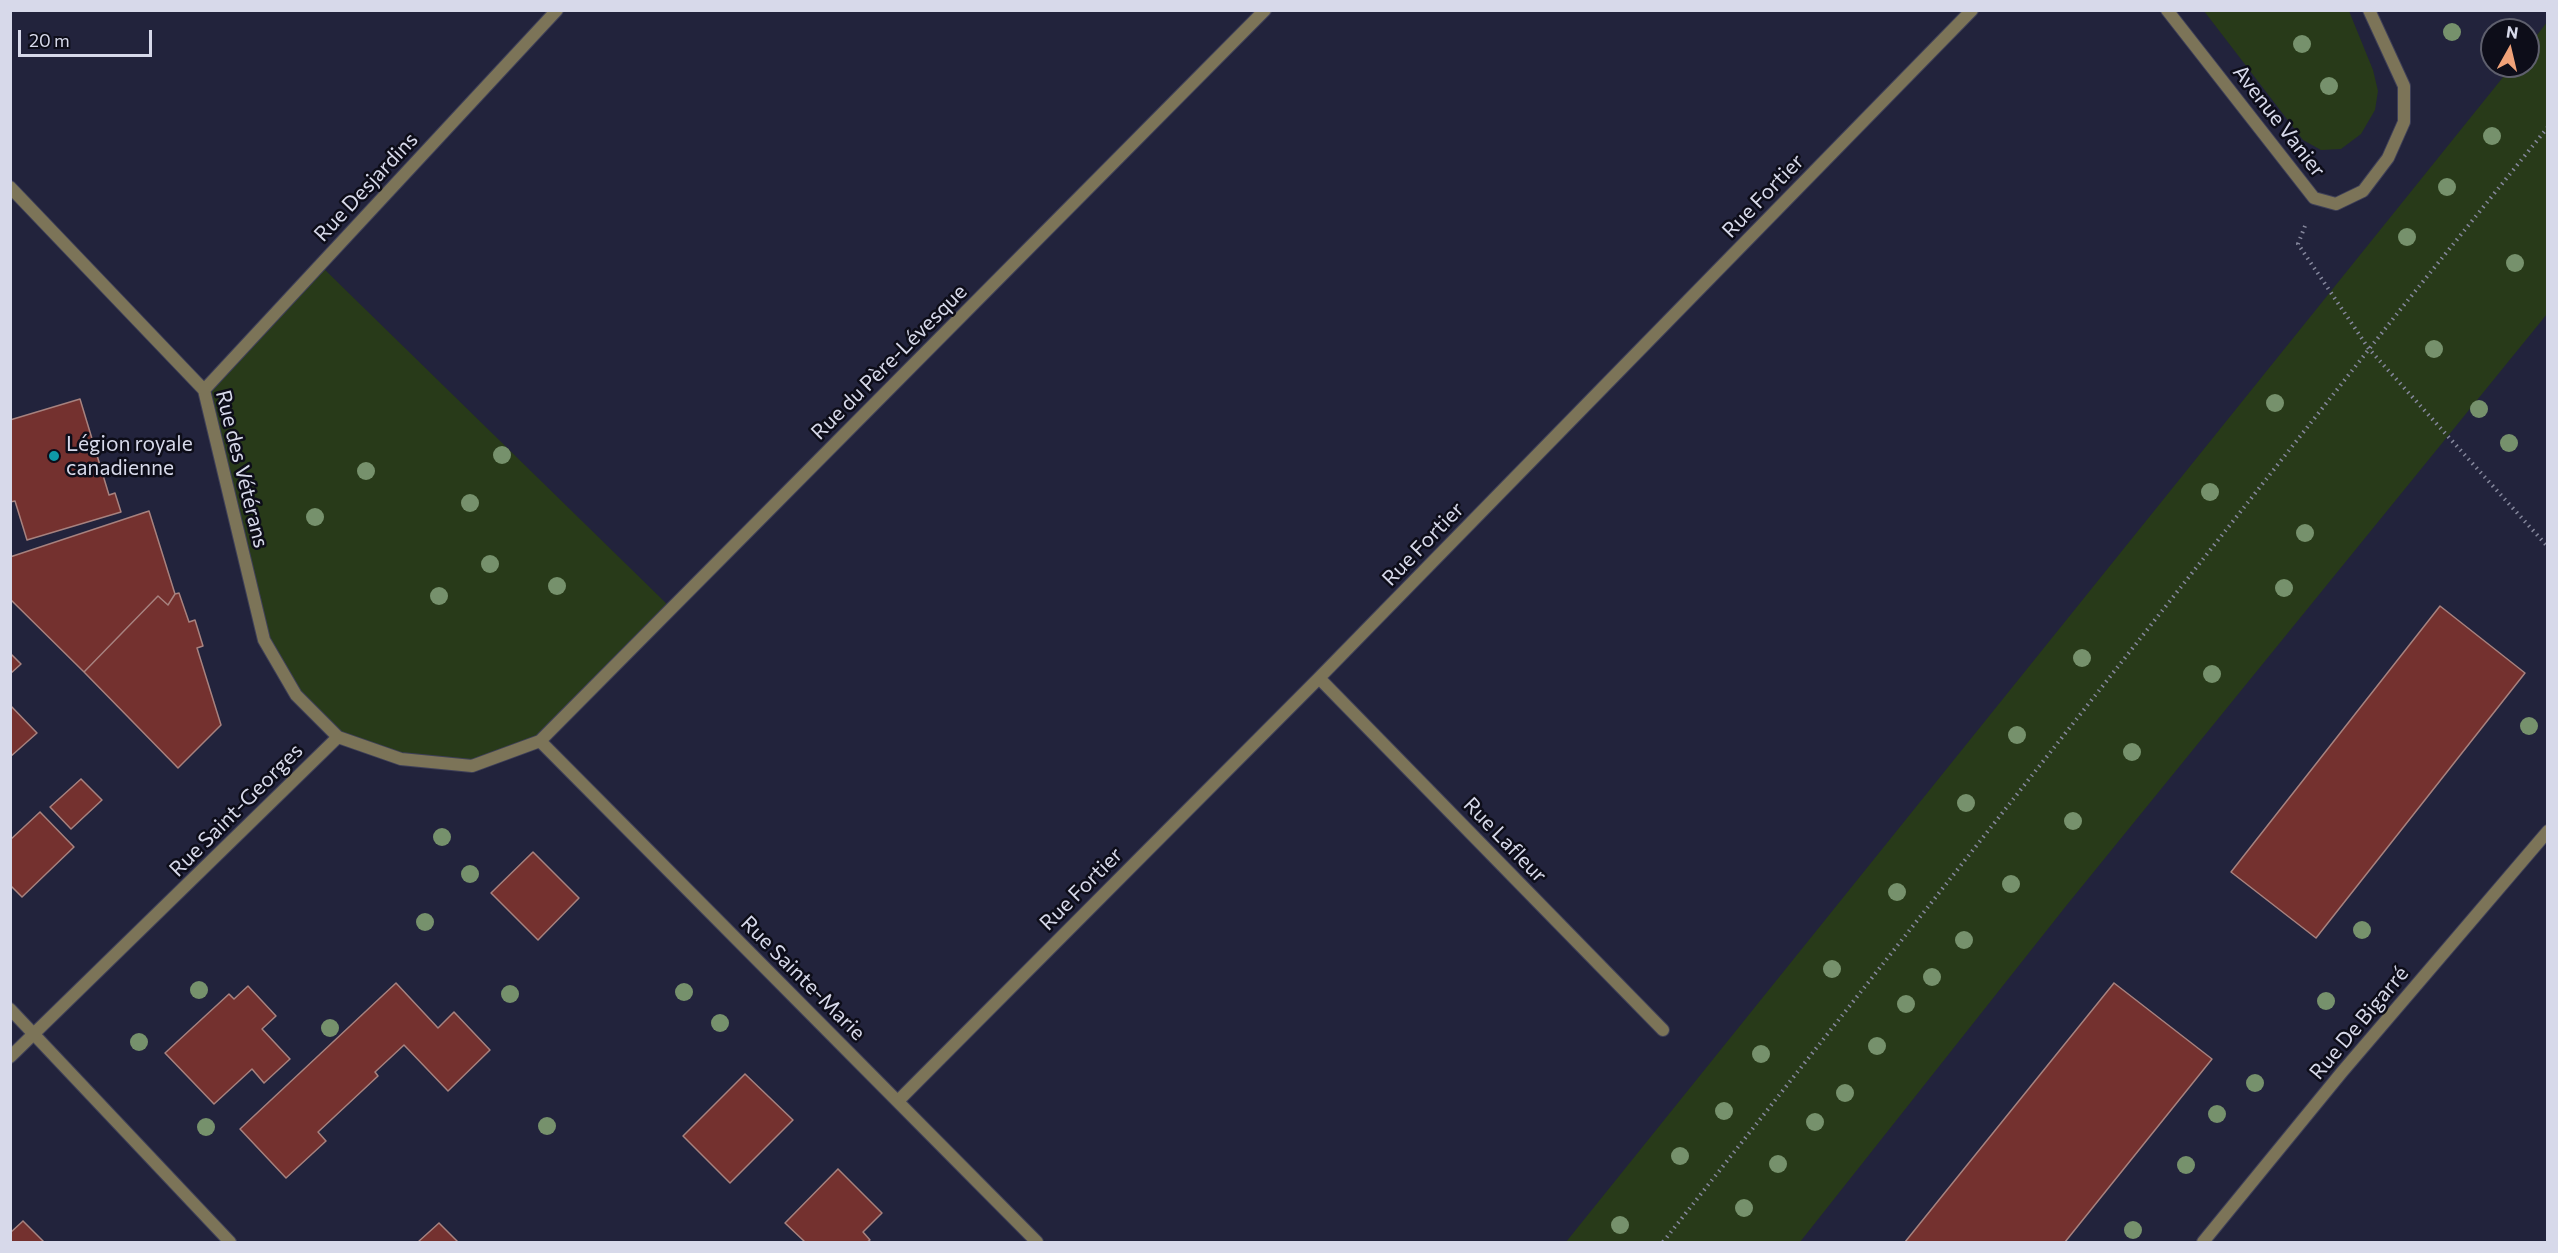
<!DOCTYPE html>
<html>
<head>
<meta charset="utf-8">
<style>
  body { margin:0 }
  #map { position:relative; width:2558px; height:1253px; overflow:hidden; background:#22233c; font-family:Commissioner,sans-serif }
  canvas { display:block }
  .frame { position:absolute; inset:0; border:12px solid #d7d9ea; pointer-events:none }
  .north { position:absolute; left:2480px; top:18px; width:60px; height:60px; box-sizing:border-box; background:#0d0d19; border:2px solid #5e5f6d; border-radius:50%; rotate:8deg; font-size:16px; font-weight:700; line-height:24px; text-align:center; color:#d7d9ea }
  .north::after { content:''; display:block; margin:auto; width:21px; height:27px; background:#f0a279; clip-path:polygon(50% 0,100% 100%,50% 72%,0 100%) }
  .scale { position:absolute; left:18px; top:30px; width:134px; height:27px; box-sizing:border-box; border:3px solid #d7d9ea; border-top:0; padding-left:8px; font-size:18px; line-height:21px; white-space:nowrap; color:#d7d9ea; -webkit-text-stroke:4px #0d0d19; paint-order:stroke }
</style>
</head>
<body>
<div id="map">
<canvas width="2558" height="1253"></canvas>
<div class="frame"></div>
<div class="north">N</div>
<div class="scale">20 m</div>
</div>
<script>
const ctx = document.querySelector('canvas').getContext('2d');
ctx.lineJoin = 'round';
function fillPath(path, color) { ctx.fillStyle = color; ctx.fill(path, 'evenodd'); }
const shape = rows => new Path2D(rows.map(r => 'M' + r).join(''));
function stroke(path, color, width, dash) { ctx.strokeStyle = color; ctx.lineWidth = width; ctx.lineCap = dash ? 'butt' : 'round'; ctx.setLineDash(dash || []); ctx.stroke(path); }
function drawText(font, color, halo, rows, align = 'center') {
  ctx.font = font + ' Commissioner,sans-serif'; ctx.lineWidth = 5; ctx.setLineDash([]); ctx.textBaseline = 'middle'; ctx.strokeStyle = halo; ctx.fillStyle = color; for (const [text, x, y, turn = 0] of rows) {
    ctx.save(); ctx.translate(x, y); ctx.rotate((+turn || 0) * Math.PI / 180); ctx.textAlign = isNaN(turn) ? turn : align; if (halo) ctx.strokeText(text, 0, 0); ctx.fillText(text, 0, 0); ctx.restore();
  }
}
fillPath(shape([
  [2204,11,2349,11,2373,70,2378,91,2375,110,2361,134,2341,149,2321,150,2303,140],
  [2547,22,2547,314,2066,906,1800,1242,1566,1242,2512,66,2528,66,2528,47],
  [320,265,672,609,540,741,472,766,401,759,338,737,296,695,264,640,204,390]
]), '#283a19');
const building = shape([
  [80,399,109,495,115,493,121,512,27,540,15,501,10,502,10,420,80,399],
  [149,511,175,594,168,605,158,596,84,672,10,599,10,557,149,511],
  [179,593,189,622,195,620,203,646,197,648,221,725,178,768,84,672,158,596,168,605,175,594,179,593],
  [2440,606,2525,673,2316,938,2231,872,2440,606],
  [10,653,21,664,10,674,10,653],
  [10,705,37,733,10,757,10,705],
  [81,779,102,800,71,829,50,807,81,779],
  [40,812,74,847,22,897,10,885,10,840,40,812],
  [533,852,579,898,538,940,491,893,533,852],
  [396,983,438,1028,454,1012,490,1050,448,1091,404,1045,375,1072,378,1076,318,1132,326,1141,286,1178,240,1129,396,983],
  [2114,983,2212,1059,2065,1242,1905,1242,2114,983],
  [248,986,276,1016,262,1029,290,1059,264,1083,252,1069,214,1104,165,1053,229,994,234,999,248,986],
  [745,1074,793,1120,730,1183,683,1136,745,1074],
  [838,1169,882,1213,863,1232,870,1240,867,1242,805,1242,785,1223,838,1169],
  [23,1221,44,1242,10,1242,10,1233,23,1221],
  [439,1223,458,1242,418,1242,439,1223]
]);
fillPath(building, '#74312f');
stroke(building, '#a7827f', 1.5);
const minor = shape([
  [2167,10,2314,198,2336,204,2363,191,2388,158,2404,122,2404,86,2369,10],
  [10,187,204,390,264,640,296,695,338,737],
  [204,390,557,10],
  [1319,678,1663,1030],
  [540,741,1037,1242],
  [10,1057,338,737,401,759,472,766,540,741,1265,10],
  [898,1101,1319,678,1972,10],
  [2203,1242,2342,1072,2548,831]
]);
const tertiary = shape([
  [10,1009,230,1242]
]);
stroke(minor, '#3f4058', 14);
stroke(tertiary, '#3f4058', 14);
stroke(shape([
  [2305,226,2298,244,2369,349,2548,547],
  [1663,1242,2400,310,2548,127]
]), '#85879c', 4, [1.5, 4.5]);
stroke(minor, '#7c7458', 12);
stroke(tertiary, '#7c7458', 12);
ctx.fillStyle = '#76916c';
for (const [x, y] of [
  [2452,32],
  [2302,44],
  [2329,86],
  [2492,136],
  [2447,187],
  [2407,237],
  [2515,263],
  [2434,349],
  [2275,403],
  [2479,409],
  [2509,443],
  [502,455],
  [366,471],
  [2210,492],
  [470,503],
  [315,517],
  [2305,533],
  [490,564],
  [557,586],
  [2284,588],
  [439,596],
  [2082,658],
  [2212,674],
  [2529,726],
  [2017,735],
  [2132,752],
  [1966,803],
  [2073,821],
  [442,837],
  [470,874],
  [2011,884],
  [1897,892],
  [425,922],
  [2362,930],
  [1964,940],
  [1832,969],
  [1932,977],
  [199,990],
  [684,992],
  [510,994],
  [2326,1001],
  [1906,1004],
  [720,1023],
  [330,1028],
  [139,1042],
  [1877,1046],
  [1761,1054],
  [2255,1083],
  [1845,1093],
  [1724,1111],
  [2217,1114],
  [1815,1122],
  [547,1126],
  [206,1127],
  [1680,1156],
  [1778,1164],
  [2186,1165],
  [1744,1208],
  [1620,1225],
  [2133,1230]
]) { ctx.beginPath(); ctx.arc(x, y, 9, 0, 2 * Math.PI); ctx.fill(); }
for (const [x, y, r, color] of [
  [54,456,6,"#0f9aa8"]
]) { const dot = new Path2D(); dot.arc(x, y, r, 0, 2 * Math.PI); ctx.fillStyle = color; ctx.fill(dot); stroke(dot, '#0d0d19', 2); }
drawText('21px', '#d7d9ea', '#0d0d19', [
  ["Avenue Vanier",2279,121,52],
  ["Rue Desjardins",366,187,-47],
  ["Rue Fortier",1763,196,-46],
  ["Rue du Père-Lévesque",889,362,-45],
  ["Rue des Vétérans",242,469,76],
  ["Rue Fortier",1423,544,-46],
  ["Rue Saint-Georges",236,810,-45],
  ["Rue Lafleur",1505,840,46],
  ["Rue Fortier",1081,889,-45],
  ["Rue Sainte-Marie",803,978,45],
  ["Rue De Bigarré",2359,1023,-50]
]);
drawText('21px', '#d7d9ea', '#0d0d19', [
  ["Légion royale",66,444],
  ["canadienne",66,468]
], 'left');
</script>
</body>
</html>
